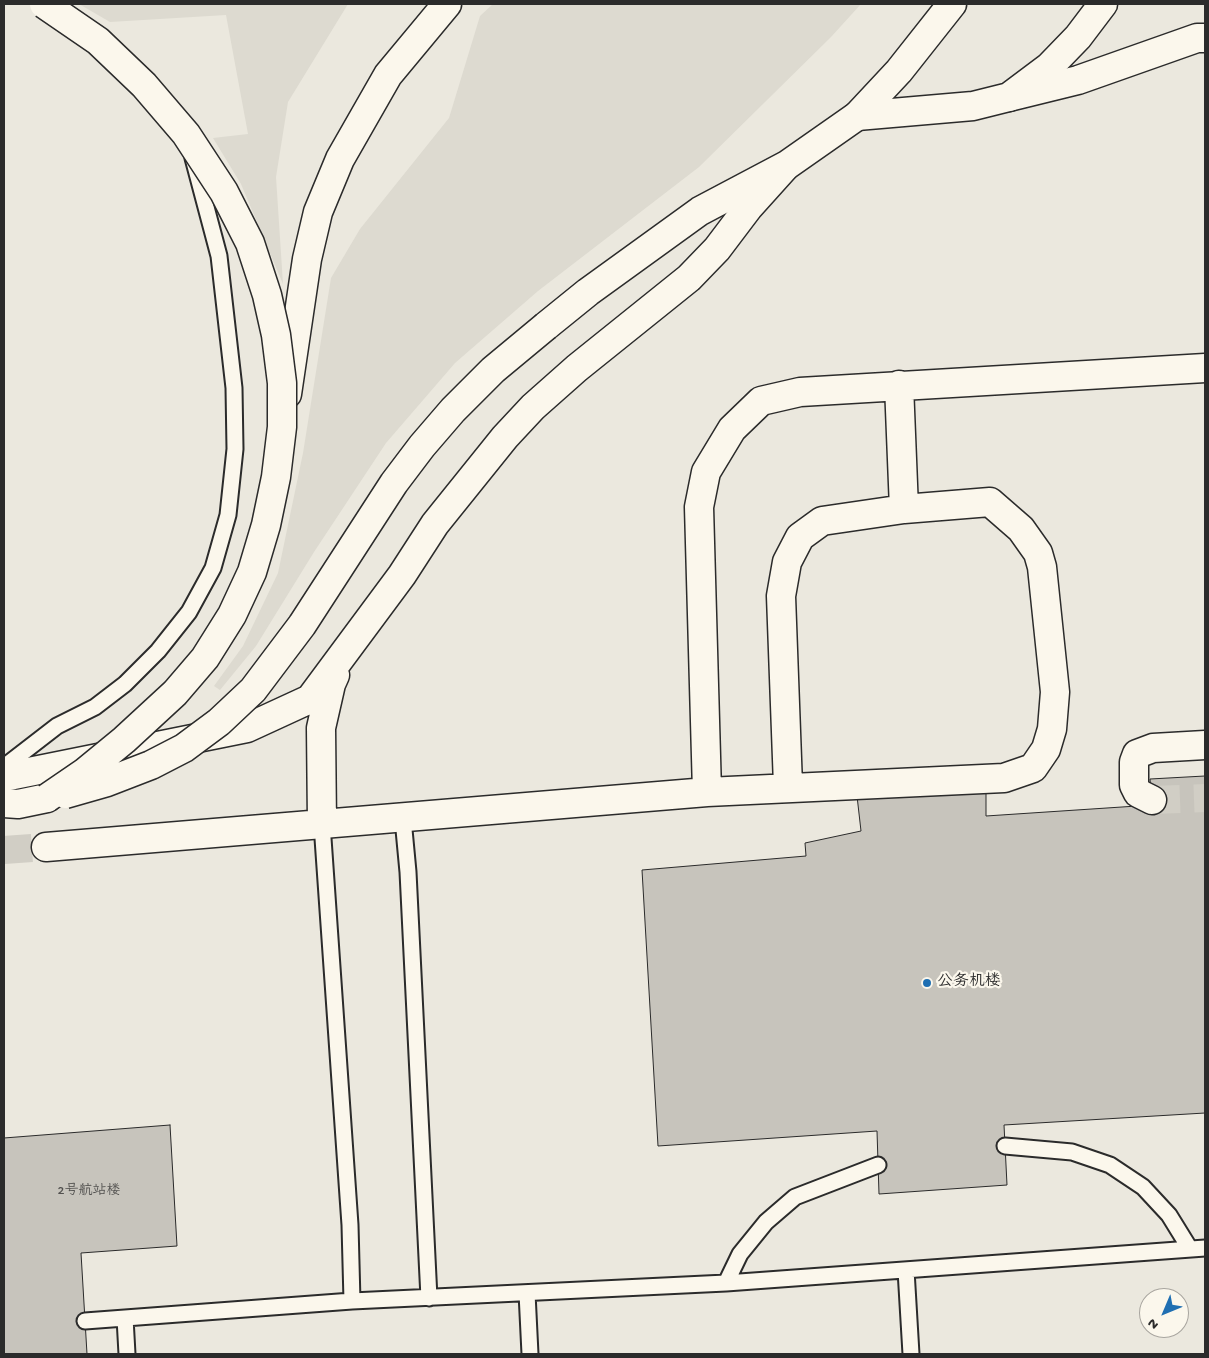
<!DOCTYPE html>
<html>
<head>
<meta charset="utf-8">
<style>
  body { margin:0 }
  #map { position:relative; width:1209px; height:1358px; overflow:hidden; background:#fbf7ec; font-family:"Gochi Hand",sans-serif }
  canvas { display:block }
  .frame { position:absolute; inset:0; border:5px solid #2b2b2b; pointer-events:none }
  .north { position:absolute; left:1139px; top:1288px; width:50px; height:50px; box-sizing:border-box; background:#fbf7ec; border:1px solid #a8a59f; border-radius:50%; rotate:225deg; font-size:14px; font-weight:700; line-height:20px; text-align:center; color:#2b2b2b }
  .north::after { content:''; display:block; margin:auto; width:18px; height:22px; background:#1f6fb2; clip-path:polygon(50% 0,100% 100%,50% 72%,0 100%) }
</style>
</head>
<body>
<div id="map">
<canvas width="1209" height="1358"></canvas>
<div class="frame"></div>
<div class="north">N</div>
</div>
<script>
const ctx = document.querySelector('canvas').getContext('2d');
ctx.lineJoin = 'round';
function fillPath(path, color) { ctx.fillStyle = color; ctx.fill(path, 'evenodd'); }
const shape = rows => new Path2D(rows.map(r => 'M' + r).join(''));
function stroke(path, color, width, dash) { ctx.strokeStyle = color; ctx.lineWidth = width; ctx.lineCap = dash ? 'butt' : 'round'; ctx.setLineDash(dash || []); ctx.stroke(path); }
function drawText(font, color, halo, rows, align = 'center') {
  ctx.font = font + ' "Gochi Hand","LXGW WenKai TC",sans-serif'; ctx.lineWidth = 4.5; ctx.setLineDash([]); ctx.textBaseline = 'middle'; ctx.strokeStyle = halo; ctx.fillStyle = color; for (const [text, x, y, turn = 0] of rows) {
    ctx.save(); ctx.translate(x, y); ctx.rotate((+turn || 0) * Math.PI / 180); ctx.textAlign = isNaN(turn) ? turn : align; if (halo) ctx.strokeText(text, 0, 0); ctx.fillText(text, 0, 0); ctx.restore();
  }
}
fillPath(shape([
  [4,4,1205,4,1205,1354,4,1354],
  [1149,1298,1179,1298,1179,1328,1149,1328]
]), '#ebe8de');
fillPath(shape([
  [79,4,348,4,288,102,276,177,283,284,241,184,213,138,248,134,226,15,110,22],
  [493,4,861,4,831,37,699,167,538,291,455,363,386,443,314,552,256,646,220,690,214,686,243,646,278,573,303,453,331,278,360,229,449,118,480,16]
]), '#dddad0');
const building = shape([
  [1205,776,1205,1113,1004,1125,1007,1185,879,1194,877,1131,658,1146,642,870,806,856,805,843,861,831,857,796,986,789,986,816,1152,805,1150,779,1205,776],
  [46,847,4,851,4,848,46,847],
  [170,1125,177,1246,81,1253,87,1354,4,1354,4,1138,170,1125]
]);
fillPath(building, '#c7c4bc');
stroke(building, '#2b2b2b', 1);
stroke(shape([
  [1152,800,1205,798],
  [4,850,46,847]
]), '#d1cec5', 28, [28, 14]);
const service = shape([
  [4,767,57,726,95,707,125,684,158,651,189,612,213,568,228,515,235,449,234,388,219,256,193,158],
  [403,819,408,872,429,1298],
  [322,824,350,1225,352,1301],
  [1005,1146,1072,1152,1110,1165,1143,1187,1169,1215,1190,1249],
  [906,1270,911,1354],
  [726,1283,740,1254,766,1222,795,1197,878,1165],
  [527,1293,530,1354],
  [85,1321,125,1318],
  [127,1354,125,1318,352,1301,726,1283,1205,1248]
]);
const minor = shape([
  [1009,97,1078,80,1197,38,1205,38],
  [899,385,904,509],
  [4,777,247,728,310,699,402,575,435,524,505,437,533,407,577,368,689,278,717,249,748,208,784,168],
  [707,792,699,507,706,472,732,429,761,401,800,392,1205,368],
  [1152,800,1138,793,1134,785,1134,762,1137,754,1153,748,1205,745],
  [322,824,321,728,331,684,335,675],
  [46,847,707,792,1004,778,1033,768,1046,749,1052,729,1055,692,1042,567,1038,553,1021,529,990,502,904,509,822,521,800,537,787,562,781,596,788,786]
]);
const secondary = shape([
  [546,326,588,292,700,211,787,165,857,116,899,71,952,4],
  [4,803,18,804,47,798]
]);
const primary = shape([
  [857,116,973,106,1009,97,1049,67,1078,37,1103,4],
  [287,394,307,259,318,212,340,159,388,75,447,4]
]);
stroke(service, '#2b2b2b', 19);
stroke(minor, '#2b2b2b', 31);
stroke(secondary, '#2b2b2b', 31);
stroke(primary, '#2b2b2b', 31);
stroke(service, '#fbf7ec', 15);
stroke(minor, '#fbf7ec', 28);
stroke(secondary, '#fbf7ec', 28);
stroke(primary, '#fbf7ec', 28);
const secondaryBridge = shape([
  [44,4,98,41,144,85,186,134,224,192,250,243,267,295,276,335,282,383,282,427,276,477,266,525,252,572,232,615,205,658,175,693,124,740,85,772,47,798],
  [65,794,107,782,151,765,184,748,219,722,253,690,302,625,394,483,422,446,453,410,493,370,546,326]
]);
stroke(secondaryBridge, '#2b2b2b', 31, []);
stroke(secondaryBridge, '#fbf7ec', 28);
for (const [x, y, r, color] of [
  [927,983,5,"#1f6fb2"]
]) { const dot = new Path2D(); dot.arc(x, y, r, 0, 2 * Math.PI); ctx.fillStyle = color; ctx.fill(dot); stroke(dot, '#fbf7ec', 2); }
drawText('14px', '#52514f', null, [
  ["2号航站楼",89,1192]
]);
drawText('16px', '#2b2b2b', '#fbf7ec', [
  ["公务机楼",937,983]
], 'left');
</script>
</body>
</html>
